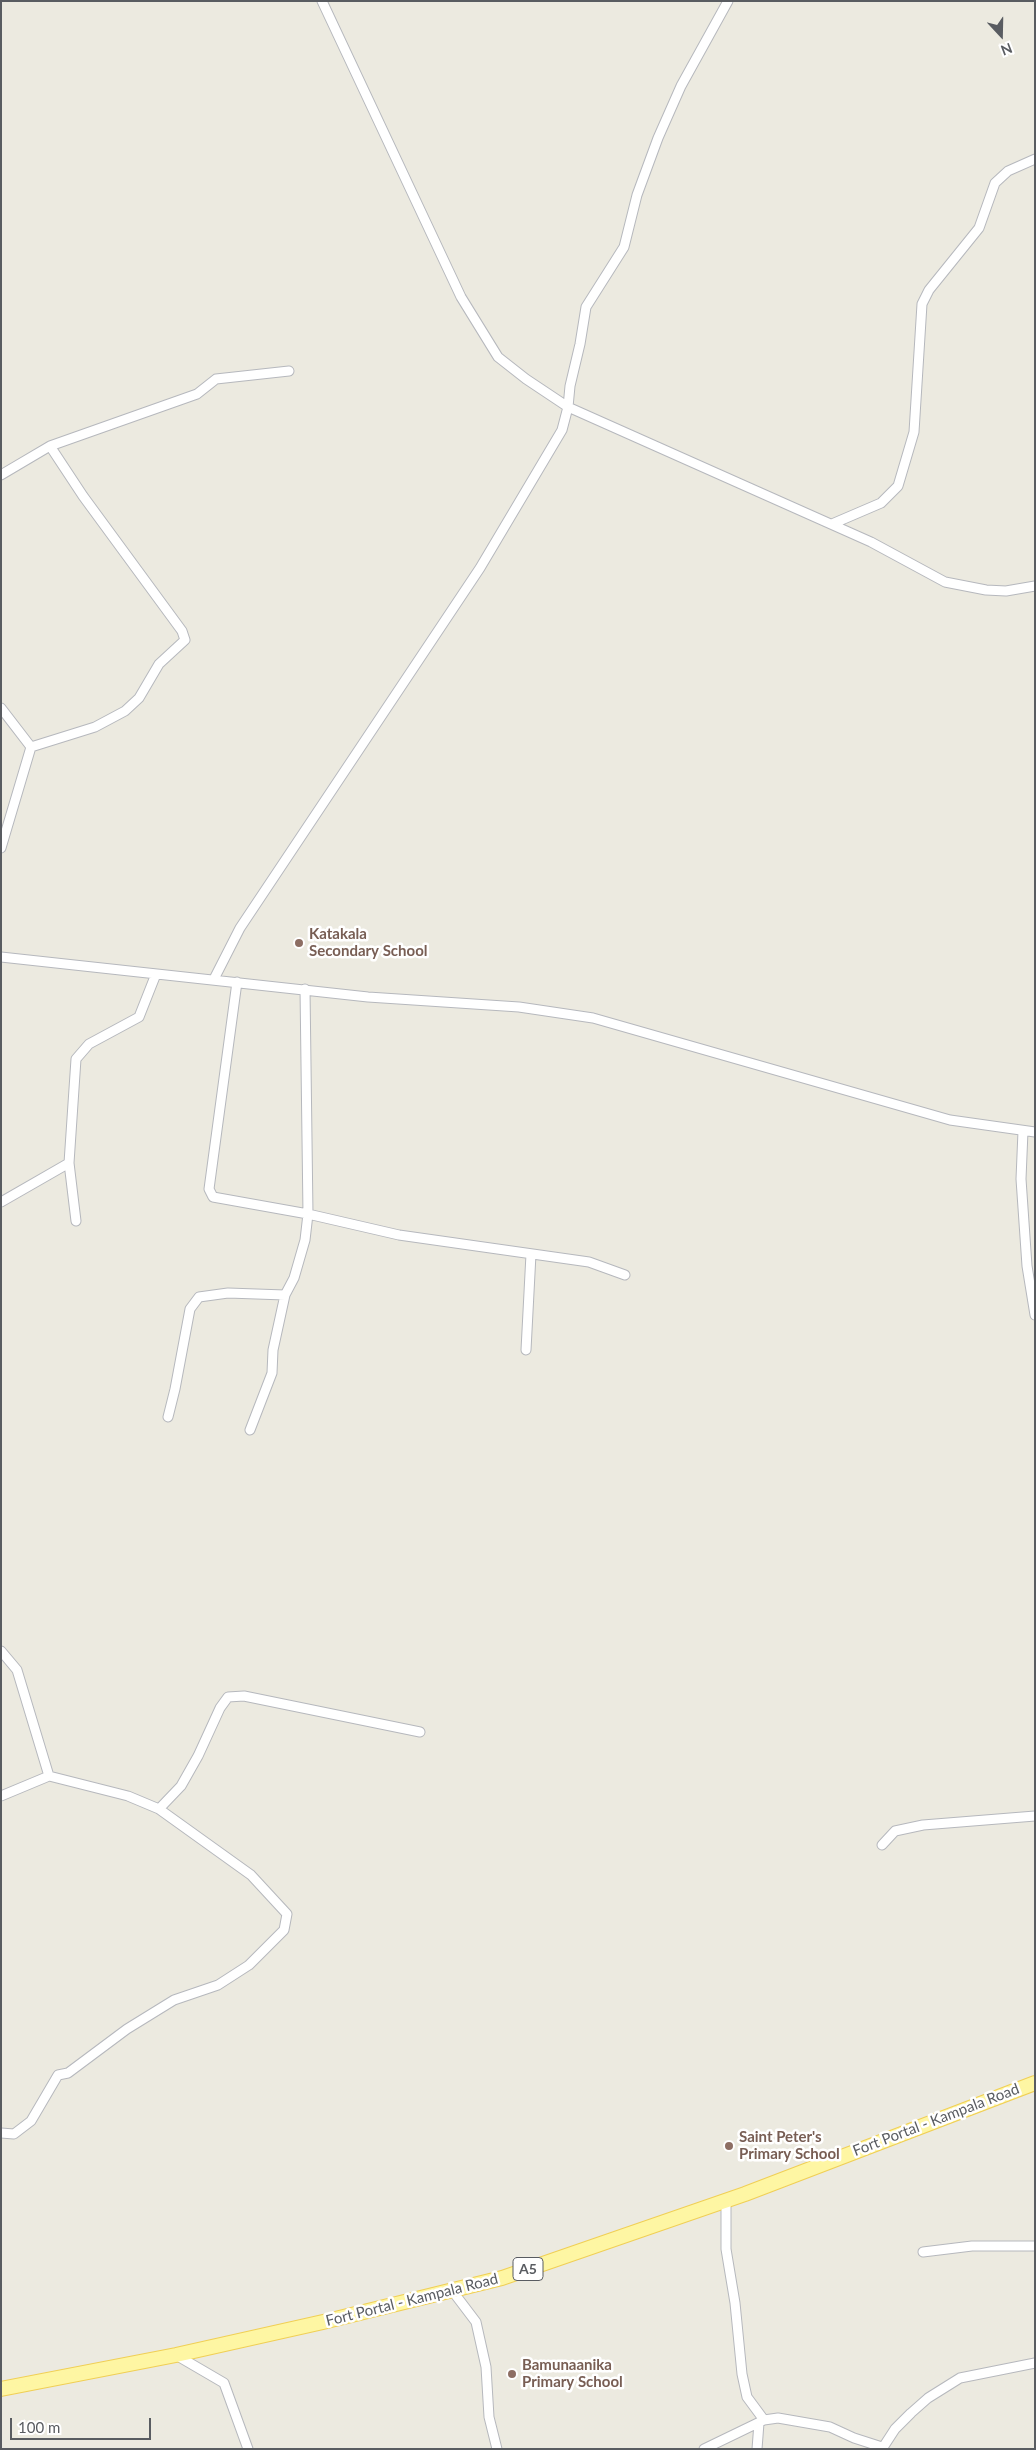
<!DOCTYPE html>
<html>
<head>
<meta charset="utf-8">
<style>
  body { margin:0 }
  #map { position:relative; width:1036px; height:2450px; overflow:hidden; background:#eceae0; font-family:Lato,sans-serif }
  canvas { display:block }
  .frame { position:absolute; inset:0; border:2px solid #595c61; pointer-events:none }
  .north { position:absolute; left:976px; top:10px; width:50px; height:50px; -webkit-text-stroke:4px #fff; paint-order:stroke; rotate:159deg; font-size:14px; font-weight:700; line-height:20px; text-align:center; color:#595c61 }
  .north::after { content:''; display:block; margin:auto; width:18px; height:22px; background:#595c61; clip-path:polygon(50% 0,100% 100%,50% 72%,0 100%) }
  .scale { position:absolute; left:10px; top:2418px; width:141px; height:22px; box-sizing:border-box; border:2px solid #595c61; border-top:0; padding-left:6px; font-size:15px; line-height:18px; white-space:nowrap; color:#595c61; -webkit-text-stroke:4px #fff; paint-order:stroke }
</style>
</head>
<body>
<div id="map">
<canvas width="1036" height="2450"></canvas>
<div class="frame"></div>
<div class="north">N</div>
<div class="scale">100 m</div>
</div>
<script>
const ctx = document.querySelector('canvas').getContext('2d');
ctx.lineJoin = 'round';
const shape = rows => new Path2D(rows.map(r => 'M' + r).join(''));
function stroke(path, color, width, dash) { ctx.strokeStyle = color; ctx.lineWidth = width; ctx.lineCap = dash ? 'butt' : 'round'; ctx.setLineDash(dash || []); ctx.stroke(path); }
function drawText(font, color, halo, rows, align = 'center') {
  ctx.font = font + ' Lato,sans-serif'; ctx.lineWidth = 5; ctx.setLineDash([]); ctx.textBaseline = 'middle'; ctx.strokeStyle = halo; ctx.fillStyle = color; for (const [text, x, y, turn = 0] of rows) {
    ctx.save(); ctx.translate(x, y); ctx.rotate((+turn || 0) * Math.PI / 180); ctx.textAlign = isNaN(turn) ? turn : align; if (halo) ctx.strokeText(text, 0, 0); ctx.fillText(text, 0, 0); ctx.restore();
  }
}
const street = shape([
  [728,1,681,86,658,138,637,195,624,247,586,307,580,344,570,386,568,407,871,542,945,582,986,590,1006,591,1035,586],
  [1,475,50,446,197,394,216,379,289,371],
  [832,524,881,503,898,486,914,432,922,304,929,290,979,228,995,183,1008,171,1035,159],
  [1,708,31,747,1,848],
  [31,747,95,727,125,711,139,698,159,664,185,640,182,631,83,496,50,446],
  [1,957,368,997,519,1007,593,1018,950,1120,1035,1132],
  [214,979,240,928,480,568,562,430,568,407,526,379,498,357,461,297,322,1],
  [237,982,209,1189,213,1197,308,1214,399,1235,589,1262,625,1275],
  [1023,1131,1021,1179,1027,1266,1035,1315],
  [1,1202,69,1163],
  [76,1221,69,1163,76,1059,89,1044,139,1017,156,974],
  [526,1350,531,1254],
  [168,1417,175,1389,190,1309,199,1297,228,1293,285,1295],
  [250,1430,272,1373,273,1350,285,1295,294,1278,305,1240,308,1214,305,989],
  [1,1651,17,1670,49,1776],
  [1,1796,49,1776,128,1796,159,1809,251,1875,287,1914,284,1930,249,1965,218,1985,174,2000,127,2029,68,2073,58,2075,31,2121,14,2134,1,2133],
  [159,1809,181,1786,198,1756,220,1708,228,1697,244,1696,420,1732],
  [882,1845,895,1831,923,1825,1035,1816],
  [726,2201,726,2249,735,2303,742,2374,747,2397,764,2420],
  [923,2252,972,2246,1035,2246],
  [451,2289,476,2322,486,2367,489,2417,497,2449],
  [176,2355,224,2383,248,2449],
  [704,2449,764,2420,778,2418,830,2427,854,2438,882,2447],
  [757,2449,759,2423],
  [882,2449,895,2429,911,2413,928,2398,960,2378,1035,2363]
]);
const primary = shape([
  [1,2389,176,2355,323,2322,502,2278,745,2194,1035,2083]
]);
stroke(street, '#b6b8bd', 11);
stroke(primary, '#f0cf55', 16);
stroke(street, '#fff', 9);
stroke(primary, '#fef6a3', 14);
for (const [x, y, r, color] of [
  [299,943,5,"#8d6e63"],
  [729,2146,5,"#8d6e63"],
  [512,2374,5,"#8d6e63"]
]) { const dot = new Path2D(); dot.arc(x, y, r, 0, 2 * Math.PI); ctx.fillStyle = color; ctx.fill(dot); stroke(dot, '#fff', 2); }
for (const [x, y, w] of [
  [528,2269,30]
]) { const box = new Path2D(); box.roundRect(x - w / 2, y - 11.5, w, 23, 4); ctx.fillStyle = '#fff'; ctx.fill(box); stroke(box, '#595c61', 1); }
drawText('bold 14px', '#595c61', null, [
  ["A5",528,2269]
]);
drawText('bold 15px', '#785e54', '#fff', [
  ["Katakala",309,934],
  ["Secondary School",309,951],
  ["Saint Peter's",739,2137],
  ["Primary School",739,2154],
  ["Bamunaanika",522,2365],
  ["Primary School",522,2382]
], 'left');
drawText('15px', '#595c61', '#fff', [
  ["Fort Portal - Kampala Road",936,2120,-21],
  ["Fort Portal - Kampala Road",412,2300,-14]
]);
</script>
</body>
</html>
